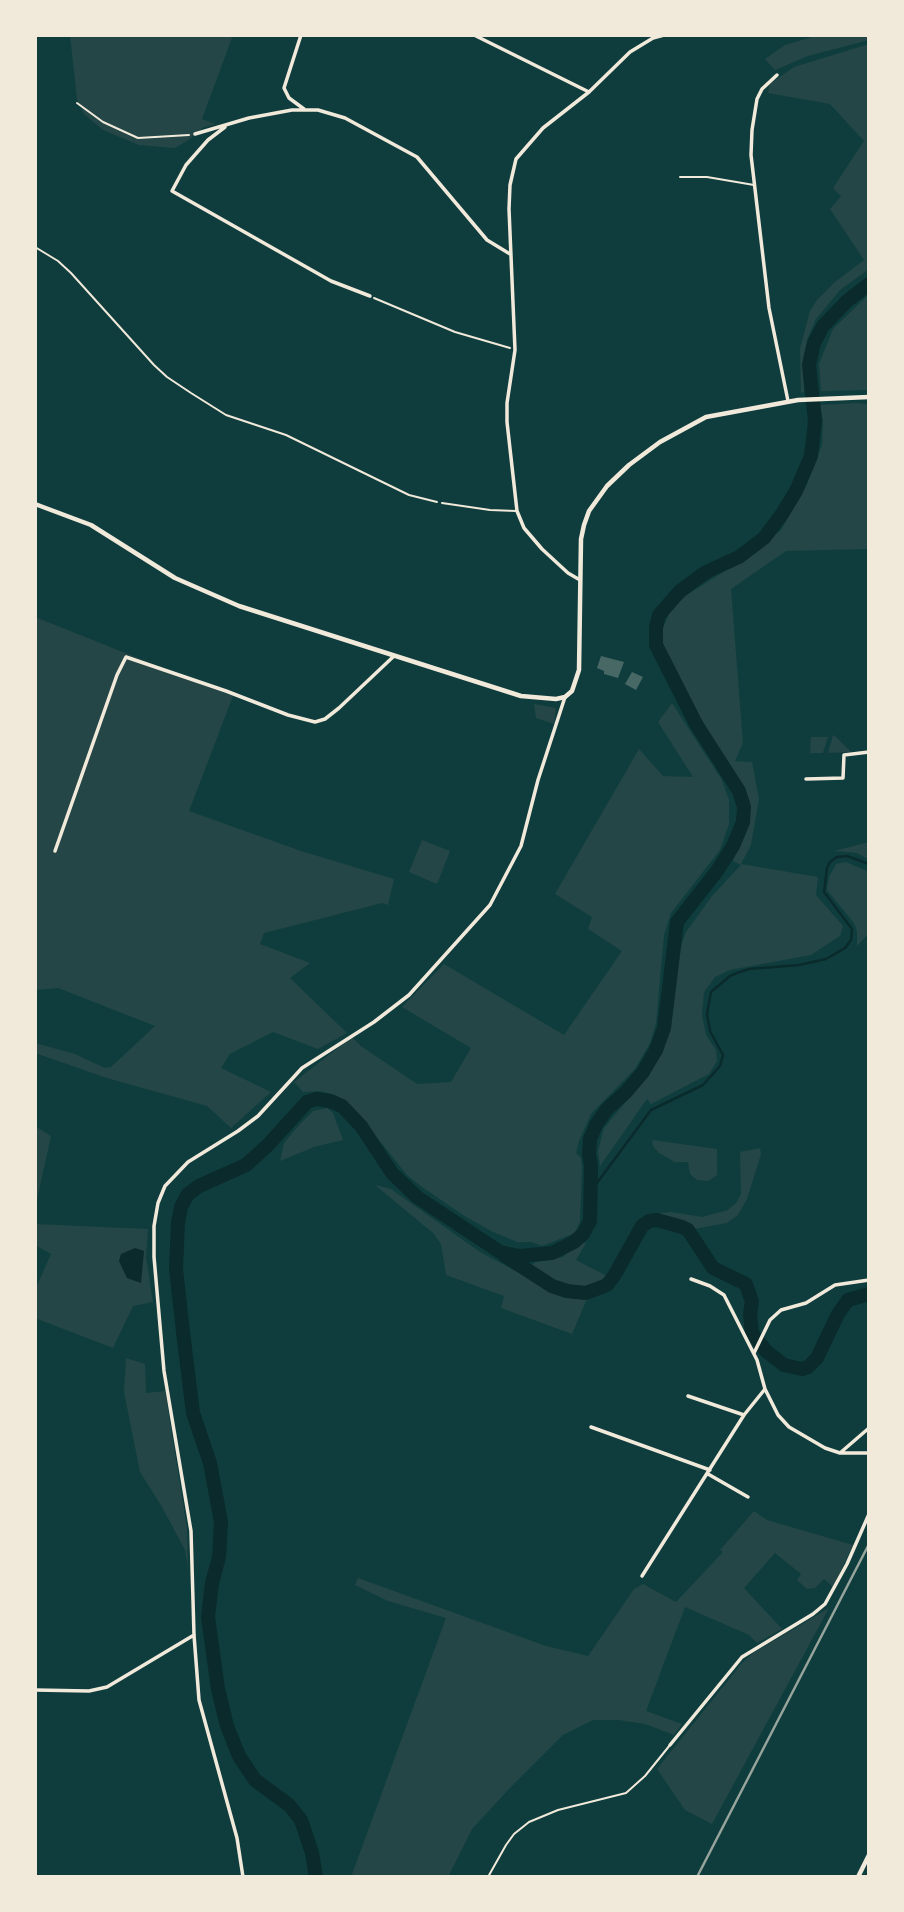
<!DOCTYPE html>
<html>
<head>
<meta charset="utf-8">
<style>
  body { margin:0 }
  #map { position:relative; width:904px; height:1912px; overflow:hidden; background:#0f3d3e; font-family:"Golos Text",sans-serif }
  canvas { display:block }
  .frame { position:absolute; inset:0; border:37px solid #f1e9da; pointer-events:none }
</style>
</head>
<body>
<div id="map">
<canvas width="904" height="1912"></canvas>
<div class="frame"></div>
</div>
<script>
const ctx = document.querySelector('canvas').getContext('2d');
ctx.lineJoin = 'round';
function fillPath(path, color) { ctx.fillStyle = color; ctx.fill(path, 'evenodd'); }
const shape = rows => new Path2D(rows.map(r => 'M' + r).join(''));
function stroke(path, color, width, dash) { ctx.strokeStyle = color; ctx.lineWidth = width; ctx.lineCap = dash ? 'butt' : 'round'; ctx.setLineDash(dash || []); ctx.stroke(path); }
fillPath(shape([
  [70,35,233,35,202,119,215,124,204,127,190,139,175,148,139,145,103,130,84,114,77,99],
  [819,35,869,35,869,40,808,56,775,70,765,59,785,45],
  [869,44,869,269,840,290,816,319,807,340,803,360,804,392,801,393,800,349,810,311,817,300,835,282,864,260,830,209,841,196,833,188,864,141,830,104,768,93,770,84,794,67],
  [869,294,869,390,821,391,819,364,833,329],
  [856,403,869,404,869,549,786,551,731,589,743,743,735,761,752,762,759,799,751,845,741,864,818,877,816,895,843,926,840,936,811,955,730,970,715,977,704,992,702,1015,706,1035,716,1050,717,1061,709,1074,651,1104,647,1099,600,1166,598,1151,604,1128,645,1079,667,1039,673,1002,674,965,686,932,712,896,741,865,733,861,748,819,747,797,706,729,662,642,663,628,670,612,685,596,755,552,781,530,806,486,822,445,823,420,820,405],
  [35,617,233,696,189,811,301,851,394,879,388,905,382,903,264,933,260,944,310,963,290,978,347,1033,318,1049,273,1032,230,1054,221,1068,271,1092,231,1128,207,1106,107,1078,35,1053,35,1043,75,1054,105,1068,111,1067,155,1026,58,988,35,990],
  [672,703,722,780,729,800,729,824,720,850,671,913,664,935,656,1023,650,1043,635,1069,591,1114,579,1141,576,1153,581,1158,582,1167,580,1221,575,1233,542,1246,532,1242,517,1242,493,1232,466,1217,422,1187,407,1175,354,1109,336,1095,319,1091,303,1092,294,1082,352,1037,361,1046,417,1084,451,1082,471,1048,402,1007,444,964,564,1035,622,951,588,929,592,917,555,894,639,749,663,776,693,777,658,722],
  [534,704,556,708,554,724,536,718],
  [833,735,835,736,851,752,828,753],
  [811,737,828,737,823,753,810,753],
  [422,840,450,851,437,884,409,872],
  [869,842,869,860,857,853,834,851],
  [846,862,869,872,869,933,857,946,857,931,854,923,827,890,829,877,836,864],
  [327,1108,333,1113,343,1140,314,1147,280,1161,284,1143,299,1125,313,1111],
  [35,1126,51,1136,35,1208],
  [652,1140,717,1149,717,1175,708,1181,697,1180,690,1174,688,1162,675,1162,659,1153,653,1146],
  [760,1148,761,1154,747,1199,738,1215,727,1223,694,1229,680,1221,652,1217,641,1219,653,1214,671,1212,702,1217,728,1210,736,1203,741,1194,740,1152],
  [375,1185,391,1189,480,1252,553,1291,572,1298,592,1296,586,1301,572,1334,501,1308,504,1296,446,1275,441,1244,433,1233],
  [35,1224,148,1229,146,1257,153,1302,133,1306,113,1348,35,1318,35,1290,51,1254,35,1245],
  [579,1242,586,1243,576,1260,607,1276,624,1246,614,1272,606,1282,582,1290,546,1279,531,1269,532,1265,536,1262,563,1257],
  [126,1358,145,1364,146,1393,165,1391,187,1528,188,1568,185,1550,162,1507,140,1472,124,1392],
  [754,1511,767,1520,853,1545,833,1587,824,1579,815,1588,807,1589,797,1580,801,1574,775,1553,744,1588,782,1629,757,1643,749,1635,685,1607,646,1711,682,1724,674,1735,645,1724,619,1720,593,1720,563,1735,508,1790,472,1829,448,1877,351,1877,446,1618,388,1601,355,1585,358,1578,546,1646,588,1656,634,1589,643,1584,676,1602,723,1552,720,1550],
  [829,1608,712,1824,685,1810,657,1769,742,1663,753,1653]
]), '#244646');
fillPath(shape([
  [135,1248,144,1251,141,1283,127,1278,119,1261,121,1254]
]), '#0a2a2b');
stroke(shape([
  [591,1191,651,1110,703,1085,720,1066,723,1055,710,1031,707,1014,711,992,730,976,737,973,749,969,799,965,826,959,845,948,851,940,852,929,824,892,827,868,830,862,837,857,847,856,869,864]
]), '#0a2a2b', 2.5);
stroke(shape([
  [504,1255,552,1286,567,1291,586,1293,607,1285,614,1276,642,1226,649,1221,657,1220,682,1227,688,1230,713,1268,746,1284,752,1302,750,1314,752,1333,766,1351,784,1365,802,1369,808,1367,817,1358,838,1314,848,1300,869,1294],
  [316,1877,312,1853,301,1820,289,1805,255,1780,239,1756,227,1726,218,1689,208,1617,212,1583,219,1557,221,1522,210,1463,193,1413,183,1332,176,1269,178,1223,181,1207,188,1194,199,1186,246,1165,268,1145,307,1102,317,1099,330,1101,342,1106,361,1126,392,1173,417,1197,500,1252,519,1256,552,1253,574,1242,583,1234,590,1221,591,1166,589,1154,590,1139,596,1125,607,1109,626,1092,643,1072,656,1050,664,1028,677,922,717,871,733,846,743,822,744,807,739,791,696,724,656,645,656,627,659,615,680,591,706,572,739,557,764,538,782,514,796,491,811,456,815,421,809,365,814,343,823,326,847,301,869,284]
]), '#0a2a2b', 14);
fillPath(shape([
  [601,656,624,662,618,678,604,674,604,671,597,668],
  [632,672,643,677,636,690,625,684]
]), '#486865');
stroke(shape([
  [77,103,103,122,138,138,189,135],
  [35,247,58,261,71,273,154,365,167,377,191,393,226,415,286,435,409,495,437,502],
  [374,298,455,332,510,348]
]), '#f1e9da', 2);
stroke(shape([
  [680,177,707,177,754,185],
  [442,503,490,510,516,511],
  [488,1877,506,1845,514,1834,529,1822,558,1810,626,1793,645,1776,670,1745]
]), '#f1e9da', 2);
stroke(shape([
  [301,35,284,88,289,98,304,109],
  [474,35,589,92],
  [777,75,762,89,757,99,752,130,751,155,769,308,788,401],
  [225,127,208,140,186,165,172,191,331,281,370,296],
  [195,134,249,118,292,110,318,110,345,118,417,157,487,240,510,254],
  [580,580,568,573,542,549,524,528,517,511,507,422,507,403,515,350,509,209,510,185,516,159,543,128,589,92,630,52,653,38,664,35],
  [806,779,843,778,844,755,869,752],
  [55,851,117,675,126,657,226,691,288,715,315,722,325,719,339,708,394,656],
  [691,1279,710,1286,724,1295,757,1360,765,1389,778,1415,789,1427,825,1448,840,1453,869,1453],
  [754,1353,770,1320,781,1310,806,1303,835,1285,869,1280],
  [688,1396,744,1415],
  [591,1427,710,1470],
  [840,1453,869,1428],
  [708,1474,748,1497],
  [642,1576,744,1415,765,1389],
  [35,1690,89,1691,107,1687,194,1635],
  [670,1745,742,1657,813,1614,825,1604,847,1564,869,1514],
  [243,1877,237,1838,199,1700,194,1635,191,1531,164,1371,154,1257,154,1226,158,1203,165,1186,188,1162,238,1131,258,1116,302,1068,374,1022,409,995,490,905,521,846,538,780,565,697]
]), '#f1e9da', 3.5);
stroke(shape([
  [35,504,91,525,175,578,239,606,521,696,556,699,565,697,572,691,579,670,581,539,584,525,589,511,607,486,629,465,660,442,706,417,798,400,869,397]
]), '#f1e9da', 4.5);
stroke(shape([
  [858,1877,869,1855]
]), '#f1e9da', 4.5);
stroke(shape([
  [697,1877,869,1544]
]), '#97a49c', 2.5);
</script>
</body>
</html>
